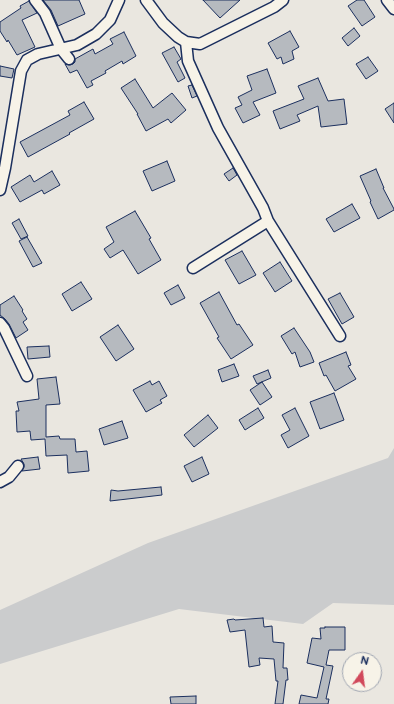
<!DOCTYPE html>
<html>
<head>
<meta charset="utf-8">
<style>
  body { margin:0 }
  #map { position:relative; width:394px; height:704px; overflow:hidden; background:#eae7e0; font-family:"Balsamiq Sans",sans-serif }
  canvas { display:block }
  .north { position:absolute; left:342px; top:652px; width:40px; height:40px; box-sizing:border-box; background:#f7f3e8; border:1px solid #9fa5b1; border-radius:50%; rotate:14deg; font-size:11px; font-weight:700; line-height:16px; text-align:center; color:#1b2f5e }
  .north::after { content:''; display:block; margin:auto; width:14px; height:18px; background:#d1495b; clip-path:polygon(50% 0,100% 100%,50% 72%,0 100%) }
</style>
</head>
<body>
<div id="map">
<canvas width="394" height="704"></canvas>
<div class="north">N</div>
</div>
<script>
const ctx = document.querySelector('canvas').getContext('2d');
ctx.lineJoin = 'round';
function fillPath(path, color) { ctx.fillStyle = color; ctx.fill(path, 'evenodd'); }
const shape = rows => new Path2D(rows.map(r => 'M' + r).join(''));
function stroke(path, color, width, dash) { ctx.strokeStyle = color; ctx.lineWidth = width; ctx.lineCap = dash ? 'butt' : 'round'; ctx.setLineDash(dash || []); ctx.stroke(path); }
fillPath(shape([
  [394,448,394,605,333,603,303,624,179,609,0,664,0,610,148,543,388,458]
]), '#cbcccd');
const building = shape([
  [43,0,79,0,85,14,58,26,51,10,43,0],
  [203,0,240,0,220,18,203,0],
  [357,0,364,0,375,17,362,26,348,6,357,0],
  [29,1,37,13,22,20,35,47,17,55,8,40,7,42,0,31,0,22,21,8,20,6,29,1],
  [354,28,360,36,348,46,342,38,354,28],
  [290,31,299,47,292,51,294,59,283,64,281,57,277,59,268,43,290,31],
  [124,32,136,56,123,64,122,61,105,71,106,73,91,81,93,85,87,88,77,70,70,73,65,64,70,65,73,64,75,62,75,59,93,49,95,54,113,44,110,39,124,32],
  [174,47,181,59,177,62,185,78,178,82,162,53,174,47],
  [368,57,378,71,366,79,356,64,368,57],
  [0,66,14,69,12,78,0,76,0,66],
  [267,69,276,93,253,102,260,115,243,123,235,108,242,105,238,97,252,90,247,76,267,69],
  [318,78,328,101,344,99,347,124,321,127,318,106,297,115,300,121,280,129,273,111,304,99,298,86,318,78],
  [135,79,153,108,172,93,186,110,171,123,168,119,146,131,137,114,138,114,121,88,135,79],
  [192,85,197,96,192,98,188,86,192,85],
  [84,102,94,119,69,133,70,134,28,157,20,142,70,115,68,111,84,102],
  [394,103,394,123,385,109,394,103],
  [167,161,175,181,152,191,143,171,167,161],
  [233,168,237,175,229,181,224,174,233,168],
  [376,169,384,188,383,188,394,209,394,210,378,219,370,202,371,201,360,176,376,169],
  [52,171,60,185,44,194,42,190,20,202,11,187,30,175,34,182,52,171],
  [352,204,360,218,334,232,326,219,352,204],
  [135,211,151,238,149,239,161,260,138,274,123,250,110,258,104,249,114,242,106,227,135,211],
  [19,219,28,236,21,239,12,223,19,219],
  [27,237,42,263,33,267,19,241,27,237],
  [242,251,256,275,239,284,225,260,242,251],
  [280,262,292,281,275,292,263,273,280,262],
  [81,282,92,299,72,311,62,294,81,282],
  [178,285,185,298,171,305,164,293,178,285],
  [219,292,237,325,239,324,253,345,231,359,217,338,219,337,200,303,219,292],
  [340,293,354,317,342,324,328,299,340,293],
  [14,296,23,310,22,311,27,319,23,322,28,330,16,338,9,324,5,319,0,315,0,305,14,296],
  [118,325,134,349,116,361,100,337,118,325],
  [294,328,310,352,314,362,300,367,295,352,292,354,281,336,294,328],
  [49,346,50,357,28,359,27,347,49,346],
  [346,352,351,365,348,366,356,379,335,391,326,375,324,376,319,363,346,352],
  [234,364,239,376,222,382,218,370,234,364],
  [268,370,271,378,257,384,253,376,268,370],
  [56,377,60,404,46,405,46,437,59,436,60,439,75,439,76,452,87,451,89,471,68,473,67,455,46,456,45,439,31,440,30,431,17,432,16,411,19,411,17,402,39,399,37,379,56,377],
  [150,381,152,385,159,381,167,396,160,400,162,403,146,412,133,390,150,381],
  [262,382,272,397,260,405,250,390,262,382],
  [334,393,344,420,320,429,310,402,334,393],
  [258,408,264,418,245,430,239,420,258,408],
  [295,408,309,436,288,448,281,435,290,430,282,415,295,408],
  [208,415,218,428,194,447,184,435,208,415],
  [122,421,128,438,104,445,99,429,122,421],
  [38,457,40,469,22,471,24,467,24,464,21,459,38,457],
  [202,457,209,474,192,482,184,466,202,457],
  [161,487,162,495,110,501,111,490,118,491,161,487],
  [263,618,264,627,272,626,273,642,284,643,283,668,287,668,288,680,286,680,283,704,275,704,278,681,276,681,274,659,259,658,260,665,249,667,245,630,230,632,227,620,234,619,235,620,263,618],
  [325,627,345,627,345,650,329,650,326,665,333,666,326,699,329,699,328,704,299,704,301,695,317,698,324,667,307,663,312,638,321,639,320,628,325,628,325,627],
  [196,696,196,704,171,704,170,697,196,696]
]);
fillPath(building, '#b6babf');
stroke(building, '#1b2f5e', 1);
const street = shape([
  [35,0,45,13,61,49,69,59],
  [146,0,163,23,178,37,186,42,188,61,218,128,263,208,268,221,193,268],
  [387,0,394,9],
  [186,42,200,44,274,7,283,0],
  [0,190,5,168,21,71,27,60,38,54,77,45,96,34,110,20,119,0],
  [268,221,340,336],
  [0,323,4,328,27,376],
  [0,482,9,477,18,466]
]);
stroke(street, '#1b2f5e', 13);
stroke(street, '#f7f3e8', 10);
</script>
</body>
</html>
